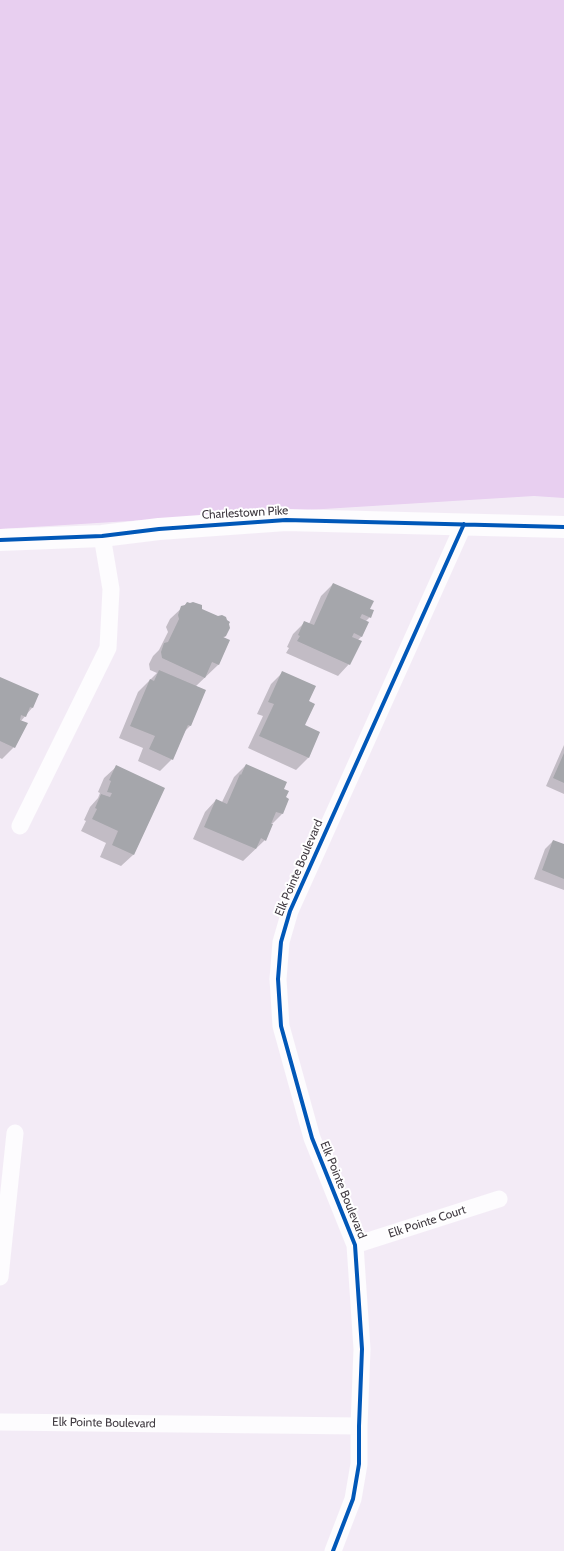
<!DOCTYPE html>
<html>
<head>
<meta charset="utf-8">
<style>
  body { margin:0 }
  canvas { display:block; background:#f3ebf6 }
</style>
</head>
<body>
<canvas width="564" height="1551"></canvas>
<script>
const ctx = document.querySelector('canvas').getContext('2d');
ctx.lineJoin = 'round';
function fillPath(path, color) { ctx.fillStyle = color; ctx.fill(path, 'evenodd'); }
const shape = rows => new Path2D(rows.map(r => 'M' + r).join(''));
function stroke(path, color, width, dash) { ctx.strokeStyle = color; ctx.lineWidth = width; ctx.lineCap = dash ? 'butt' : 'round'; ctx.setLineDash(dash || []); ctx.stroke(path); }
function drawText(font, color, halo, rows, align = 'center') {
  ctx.font = font + ' Cabin,sans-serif'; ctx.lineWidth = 4; ctx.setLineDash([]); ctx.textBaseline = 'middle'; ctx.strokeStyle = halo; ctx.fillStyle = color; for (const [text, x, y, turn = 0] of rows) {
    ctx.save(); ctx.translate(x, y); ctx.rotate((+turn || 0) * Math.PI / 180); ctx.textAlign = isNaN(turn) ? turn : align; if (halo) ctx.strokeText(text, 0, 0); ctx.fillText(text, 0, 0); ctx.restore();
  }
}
fillPath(shape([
  [0,0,564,0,564,498,534,496,0,529]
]), '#e8cff0');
fillPath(shape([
  [333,584,369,609,370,617,366,621,362,636,358,640,349,664,338,676,286,653,289,648,287,647,293,634,305,622,309,624,321,596],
  [187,603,201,609,226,636,223,638,229,641,218,665,195,687,191,725,183,733,172,759,160,771,138,761,143,748,119,738,138,692,157,673,150,670,149,664,153,656,159,650,168,632,166,627,170,619],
  [283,672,308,702,304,726,319,732,308,758,296,770,248,748,263,716,257,714,271,684],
  [0,678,38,695,32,708,21,721,14,747,2,759,0,758],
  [564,745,564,794,546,786],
  [246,765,282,789,285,798,288,799,282,814,271,825,265,840,243,861,193,839,205,812,216,800,222,802,234,777],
  [116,767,163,788,133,855,121,866,100,857,106,843,81,831,86,821,84,820,90,807,98,798,100,793,98,792,104,778],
  [553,841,564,845,564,890,534,879,545,849]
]), '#0003');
fillPath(shape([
  [333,583,374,601,370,609,374,610,371,618,362,614,360,618,369,622,362,637,354,633,352,637,362,641,350,665,297,641,300,636,298,635,304,621,314,625],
  [187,602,190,603,193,602,202,605,202,609,218,616,222,615,226,617,227,620,230,622,229,624,230,628,226,636,223,637,230,640,219,665,212,662,205,678,162,658,161,652,164,643,168,642,179,619,178,615,181,606,185,605],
  [159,670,206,690,191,726,188,725,173,760,149,749,155,736,130,726,150,679,154,681],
  [282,671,316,686,309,701,315,704,305,725,320,732,309,758,259,736,274,704,268,702],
  [0,677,39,694,33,708,30,707,26,717,21,715,20,720,28,723,15,748,0,741],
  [564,753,564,783,553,778],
  [246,764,287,782,284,789,289,791,286,797,289,799,283,814,276,812,271,824,273,824,266,841,261,838,256,849,204,827,216,799,227,804,240,774,241,775],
  [116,765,165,788,134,855,112,845,118,831,92,819,97,809,95,808,101,794,110,797,112,793,107,792,111,781,109,780],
  [553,840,564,844,564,879,542,870]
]), '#a5a6ab');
stroke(shape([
  [20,826,108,648,111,589,102,536],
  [355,1245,499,1199],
  [0,1277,15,1133],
  [0,1422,359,1426],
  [333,1551,353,1499,359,1464,359,1426,362,1349,355,1245,312,1138,281,1026,278,979,281,942,290,911,464,524]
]), '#fdfcfe', 17);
stroke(shape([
  [0,540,102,536,159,529,286,520,564,527]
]), '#fdfcfe', 22);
stroke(shape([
  [0,540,102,536,159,529,286,520,564,527],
  [333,1551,353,1499,359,1464,359,1426,362,1349,355,1245,312,1138,281,1026,278,979,281,942,290,911,464,524]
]), '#0057b8', 4);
drawText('12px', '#403a41', '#fff', [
  ["Charlestown Pike",245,513,-3],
  ["Elk Pointe Boulevard",299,868,-67],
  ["Elk Pointe Boulevard",343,1190,68],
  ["Elk Pointe Court",427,1222,-18],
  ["Elk Pointe Boulevard",104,1423,1]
]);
</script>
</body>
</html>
